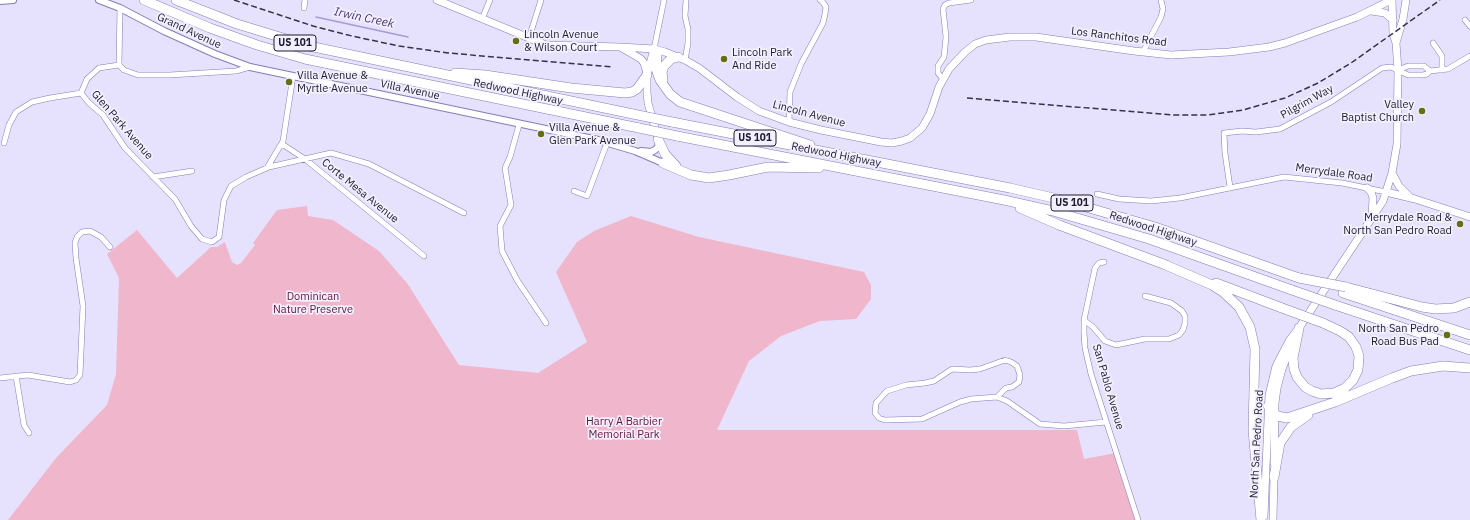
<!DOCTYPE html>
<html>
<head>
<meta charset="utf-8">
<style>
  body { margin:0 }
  canvas { display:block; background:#e6e1fc }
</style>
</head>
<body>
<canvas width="1470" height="520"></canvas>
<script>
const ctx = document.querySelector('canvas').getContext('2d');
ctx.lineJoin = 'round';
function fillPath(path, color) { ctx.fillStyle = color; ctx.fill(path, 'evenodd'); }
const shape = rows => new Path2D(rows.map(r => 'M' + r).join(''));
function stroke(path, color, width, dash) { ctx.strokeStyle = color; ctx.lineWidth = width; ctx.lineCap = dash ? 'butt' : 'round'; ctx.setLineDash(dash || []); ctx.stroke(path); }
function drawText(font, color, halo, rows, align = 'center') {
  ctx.font = font + ' "IBM Plex Sans",sans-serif'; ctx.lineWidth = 3.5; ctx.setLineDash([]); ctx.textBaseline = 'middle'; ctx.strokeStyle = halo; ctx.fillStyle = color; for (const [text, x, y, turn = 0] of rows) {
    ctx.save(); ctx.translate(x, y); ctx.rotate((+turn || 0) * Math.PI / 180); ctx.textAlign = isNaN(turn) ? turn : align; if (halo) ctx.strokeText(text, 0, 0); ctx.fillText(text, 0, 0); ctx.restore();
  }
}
fillPath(shape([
  [307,206,308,216,333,220,379,251,407,283,459,365,538,373,587,342,556,272,577,242,594,231,631,216,699,237,864,272,871,285,871,299,856,319,820,321,781,336,749,361,717,430,1077,430,1084,459,1116,453,1138,520,8,520,56,458,107,405,116,374,119,278,107,254,137,230,177,278,211,247,217,247,225,242,232,262,237,265,241,263,255,245,253,243,277,210]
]), '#f0b6cc');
stroke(shape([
  [316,17,408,37]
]), '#a89bd4', 1.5);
const minor = shape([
  [120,8,119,65,124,70,138,75,170,75,236,71,250,67],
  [304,8,305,0],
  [482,19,490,0],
  [1465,20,1470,26],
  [529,38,541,0],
  [1433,43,1442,56,1442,70],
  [654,49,664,0],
  [1143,52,1161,17,1163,9,1161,0],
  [685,60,688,43,688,29,685,16,686,0],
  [1398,70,1408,66,1424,66,1430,71,1448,69,1470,56],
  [943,79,938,73,938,66,944,57,946,37,943,9,945,5,949,3,971,0],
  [81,93,89,103,103,115,125,148,175,199,191,226,202,239,212,242,219,237,224,200,231,186,246,177,269,167,331,153,369,164,464,213],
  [81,93,87,79,99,68,119,65],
  [789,122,790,92,801,64,823,23,825,14,826,7,822,1,820,0],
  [519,125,510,157,505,168,511,205,500,226,502,251,517,280,546,323],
  [4,143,9,125,16,112,32,102,50,98,81,93],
  [282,144,305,159,424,256],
  [267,168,283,141,293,76],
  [153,177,192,171],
  [1230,187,1225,153,1224,133,1242,131,1256,132,1280,129,1331,102,1382,68,1391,67,1408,75,1423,75,1427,74,1430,71],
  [574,191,587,196,607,143],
  [1097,194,1119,199,1151,201,1180,198,1284,177,1342,183,1386,192],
  [1104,262,1099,263,1095,268,1084,320,1084,332,1085,348,1091,374,1138,520],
  [1084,320,1093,327,1105,341,1116,345,1145,339,1169,339,1179,335,1183,330,1185,323,1185,316,1182,311,1171,303,1145,296],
  [1005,360,1011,362,1017,366,1020,375,1019,382,1012,387,1006,388,997,397,971,399,960,402,922,419,885,420,879,418,875,413,876,403,887,391,906,385,925,383,934,381,952,369,970,370,980,369,1005,360],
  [16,376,24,425,29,433],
  [0,378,28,375,70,382,76,380,80,375,83,306,76,258,75,243,77,237,82,232,90,231,101,237,110,247],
  [997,397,1007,401,1040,424,1064,426,1106,422]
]);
const tertiary = shape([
  [99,0,120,8,164,31,215,54,250,67,598,140,635,151,663,163],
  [0,1,13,0],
  [641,151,651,152,655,150,658,147,659,142]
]);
const secondary = shape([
  [437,0,546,45,620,47,654,49,665,52,685,60,699,68,737,97,759,111,789,122,821,130,881,142,892,143,902,141,910,138,922,128,930,114,939,87,949,69,965,52,975,44,986,40,1010,37,1036,37,1134,51,1171,55,1229,52,1269,47,1285,43,1357,17,1391,0],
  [1371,11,1385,13,1393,20],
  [1396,43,1403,19,1406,0],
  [622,48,641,59,644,63,647,73],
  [654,49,647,75,647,92,648,103,657,135],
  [1392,173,1399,186,1411,198],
  [1367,188,1371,192,1373,198,1372,215],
  [1386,192,1415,199,1470,217],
  [1274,463,1275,403,1277,388,1282,369,1292,344],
  [1264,516,1269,395,1276,366,1289,341,1299,328,1383,201,1392,173,1397,144,1398,70,1396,43,1393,34,1392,0],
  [1273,520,1274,474]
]);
const motorway = shape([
  [144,0,210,28,257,45,305,59,639,128],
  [176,0,237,24,309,46,633,114],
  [654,49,657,55,656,69,660,80,670,94,680,102,810,145],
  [455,73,485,75,571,88,625,93,632,92,637,89,647,75],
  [663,80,662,72,664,66,671,59,678,57],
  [672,122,1010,188,1058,199,1155,227,1299,278],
  [677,136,1004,200,1053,211,1149,239,1292,290],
  [658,139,665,154,676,166],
  [663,163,691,175,709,178,729,175,768,167,819,168],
  [1020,208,1059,225,1166,265],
  [1161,263,1212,285,1223,292,1239,307,1250,327,1255,349,1253,430,1261,520],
  [1216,283,1282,308],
  [1346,287,1422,307,1435,309,1454,308,1470,302],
  [1343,293,1470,335],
  [1335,305,1470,350],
  [1299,328,1293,358,1294,369,1297,377,1305,387,1312,391,1321,394,1334,393,1345,388,1353,380,1358,370,1359,356,1356,347,1349,337,1340,331,1323,323],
  [1268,406,1277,416,1287,418,1335,402,1392,378,1411,371,1443,366,1470,368],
  [1274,477,1280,443,1291,427,1308,415]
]);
stroke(minor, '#897bb8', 6);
stroke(tertiary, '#897bb8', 8);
stroke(secondary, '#897bb8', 8);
stroke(motorway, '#897bb8', 10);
stroke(minor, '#fff', 5);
stroke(tertiary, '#fff', 6);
stroke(secondary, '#fff', 7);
stroke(motorway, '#fff', 9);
stroke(shape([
  [234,0,313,26,352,36,399,46,448,53,612,67],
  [967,98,1173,115,1208,115,1243,110,1285,98,1318,83,1351,63,1440,0]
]), '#373249', 1.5, [6, 3]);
const motorwayBridge = shape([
  [633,114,672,122],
  [639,128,677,136],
  [1299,278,1346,287],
  [1292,290,1335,305],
  [1282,308,1323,323]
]);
stroke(motorwayBridge, '#897bb8', 10, []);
stroke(motorwayBridge, '#fff', 9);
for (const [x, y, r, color] of [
  [516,41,4,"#666e14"],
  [724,59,4,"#666e14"],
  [289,82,4,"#666e14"],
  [1422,111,4,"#666e14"],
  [541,134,4,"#666e14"],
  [1460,224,4,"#666e14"],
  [1447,335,4,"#666e14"]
]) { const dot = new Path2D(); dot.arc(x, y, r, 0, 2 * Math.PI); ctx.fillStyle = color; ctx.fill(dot); stroke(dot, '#f3f0fe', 1.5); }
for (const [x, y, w] of [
  [295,43,42],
  [755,138,42],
  [1072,203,42]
]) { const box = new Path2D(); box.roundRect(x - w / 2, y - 8, w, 16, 3); ctx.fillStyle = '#f3f0fe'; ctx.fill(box); stroke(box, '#201a31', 1); }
drawText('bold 10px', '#201a31', null, [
  ["US 101",295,43],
  ["US 101",755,138],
  ["US 101",1072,203]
]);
drawText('11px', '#201a31', '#f3f0fe', [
  ["Grand Avenue",189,31,25],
  ["Los Ranchitos Road",1119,37,7],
  ["Villa Avenue",410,90,12],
  ["Redwood Highway",518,92,12],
  ["Pilgrim Way",1307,102,-29],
  ["Lincoln Avenue",809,114,15],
  ["Glen Park Avenue",122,125,49],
  ["Redwood Highway",836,155,11],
  ["Merrydale Road",1334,173,8],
  ["Corte Mesa Avenue",360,191,39],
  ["Redwood Highway",1153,229,18],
  ["San Pablo Avenue",1108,387,74],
  ["North San Pedro Road",1257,444,-87]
]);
drawText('11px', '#201a31', '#f3f0fe', [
  ["Lincoln Avenue",524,35],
  ["& Wilson Court",524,48],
  ["Lincoln Park",732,53],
  ["And Ride",732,66],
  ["Villa Avenue &",297,76],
  ["Myrtle Avenue",297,89],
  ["Valley",1414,105,"right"],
  ["Baptist Church",1414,118,"right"],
  ["Villa Avenue &",549,128],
  ["Glen Park Avenue",549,141],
  ["Merrydale Road &",1452,218,"right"],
  ["North San Pedro Road",1452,231,"right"],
  ["North San Pedro",1439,329,"right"],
  ["Road Bus Pad",1439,342,"right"]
], 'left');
drawText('11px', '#5f153a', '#f3f0fe', [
  ["Dominican",313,297],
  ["Nature Preserve",313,310],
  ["Harry A Barbier",624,422],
  ["Memorial Park",624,435]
]);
drawText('italic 12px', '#4c377c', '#f3f0fe', [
  ["Irwin Creek",364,18,12]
]);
</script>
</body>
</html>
